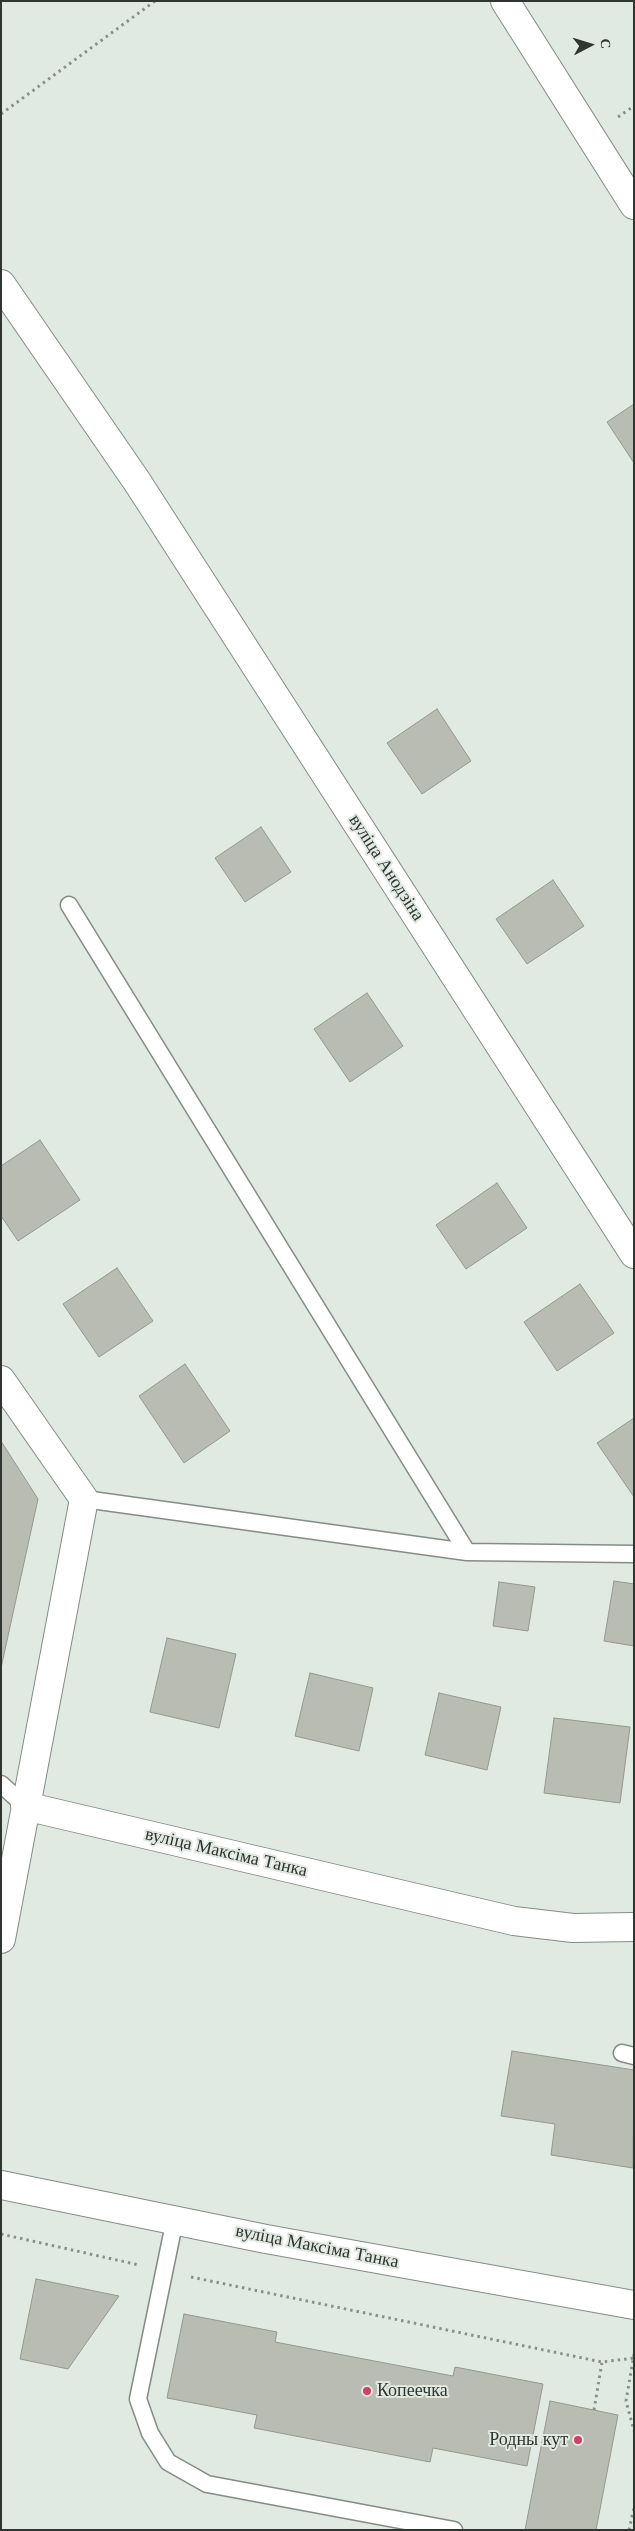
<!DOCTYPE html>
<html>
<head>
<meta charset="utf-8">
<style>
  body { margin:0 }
  #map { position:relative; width:635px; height:2531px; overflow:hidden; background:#e0eae2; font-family:"Times New Roman",serif }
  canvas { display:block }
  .frame { position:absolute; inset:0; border:2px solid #313532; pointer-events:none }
  .north { position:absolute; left:565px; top:20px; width:50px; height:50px; -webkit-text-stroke:4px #e0eae2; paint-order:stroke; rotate:85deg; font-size:14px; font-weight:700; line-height:20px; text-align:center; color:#313532 }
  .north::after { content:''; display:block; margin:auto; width:18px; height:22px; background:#313532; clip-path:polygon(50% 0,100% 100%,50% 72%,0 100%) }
</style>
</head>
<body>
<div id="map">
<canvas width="635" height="2531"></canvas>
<div class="frame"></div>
<div class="north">С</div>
</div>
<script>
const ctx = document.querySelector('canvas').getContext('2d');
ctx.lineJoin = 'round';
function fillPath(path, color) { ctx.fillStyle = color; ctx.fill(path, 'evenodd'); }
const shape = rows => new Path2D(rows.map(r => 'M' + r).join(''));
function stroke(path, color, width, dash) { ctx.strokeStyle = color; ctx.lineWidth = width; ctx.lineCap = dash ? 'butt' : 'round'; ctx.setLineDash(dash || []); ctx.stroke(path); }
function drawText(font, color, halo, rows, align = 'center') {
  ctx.font = font + ' "Times New Roman",serif'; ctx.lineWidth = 4; ctx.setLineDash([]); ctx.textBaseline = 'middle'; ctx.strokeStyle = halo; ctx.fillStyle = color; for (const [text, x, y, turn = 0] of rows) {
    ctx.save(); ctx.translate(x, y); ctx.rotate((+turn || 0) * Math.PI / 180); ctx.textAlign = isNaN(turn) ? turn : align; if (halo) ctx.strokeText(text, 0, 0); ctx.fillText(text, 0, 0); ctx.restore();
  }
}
const building = shape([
  [634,404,634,463,607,422,634,404],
  [437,709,471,761,422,794,387,743,437,709],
  [261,827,291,872,245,902,215,858,261,827],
  [553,880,584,926,527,964,496,919,553,880],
  [367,993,403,1046,350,1082,314,1029,367,993],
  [40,1140,80,1200,18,1241,1,1216,1,1166,40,1140],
  [497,1183,527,1228,466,1269,436,1225,497,1183],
  [117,1268,153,1321,99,1357,63,1304,117,1268],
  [580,1284,614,1333,557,1371,524,1322,580,1284],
  [185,1364,230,1431,184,1463,139,1396,185,1364],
  [634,1418,634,1497,597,1443,634,1418],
  [1,1441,38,1499,1,1668,1,1441],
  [614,1581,634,1584,634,1646,604,1641,614,1581],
  [499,1582,535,1587,528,1631,493,1626,499,1582],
  [167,1638,236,1654,219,1728,150,1712,167,1638],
  [310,1673,373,1688,359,1751,295,1736,310,1673],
  [439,1693,501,1707,487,1770,425,1755,439,1693],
  [554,1718,630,1727,620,1803,544,1793,554,1718],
  [512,2051,634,2070,633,2168,551,2155,555,2124,501,2116,512,2051],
  [36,2279,119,2296,68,2369,20,2359,36,2279],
  [184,2314,277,2332,275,2342,453,2376,455,2367,543,2384,527,2466,433,2448,430,2462,254,2428,257,2415,167,2398,184,2314],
  [550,2401,618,2415,596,2530,525,2530,550,2401]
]);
fillPath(building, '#b9bcb2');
stroke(building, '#95988e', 1);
const lane = shape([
  [69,905,467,1552],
  [84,1499,467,1552,634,1554],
  [1,1784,25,1806],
  [622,2053,634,2056],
  [175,2219,138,2399,150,2433,168,2462,207,2484,454,2530]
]);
const street = shape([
  [505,1,634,205],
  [1,284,138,483,634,1254],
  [1,1380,84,1499,1,1939],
  [25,1806,514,1921,573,1928,634,1927],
  [1,2185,266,2239,634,2305]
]);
stroke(lane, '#848d85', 19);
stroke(street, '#848d85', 30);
stroke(shape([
  [1,114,155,1],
  [618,117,634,106],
  [1,2234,139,2265],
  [191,2277,602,2362,634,2358],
  [634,2354,626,2401,634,2431],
  [594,2410,602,2362],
  [629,2530,634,2508]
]), '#8a918c', 3, [2.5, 4]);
stroke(lane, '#fff', 16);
stroke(street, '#fff', 28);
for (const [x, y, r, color] of [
  [367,2391,5,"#d04169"],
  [578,2440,5,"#d04169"]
]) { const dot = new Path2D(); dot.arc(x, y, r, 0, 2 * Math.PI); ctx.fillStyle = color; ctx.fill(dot); stroke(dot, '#e0eae2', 2); }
drawText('18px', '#313532', '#e0eae2', [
  ["вуліца Анодзіна",386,868,57],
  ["вуліца Максіма Танка",226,1853,13],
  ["вуліца Максіма Танка",317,2247,11]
]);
drawText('18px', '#313532', '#e0eae2', [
  ["Копеечка",377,2391],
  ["Родны кут",568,2440,"right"]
], 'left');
</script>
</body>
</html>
